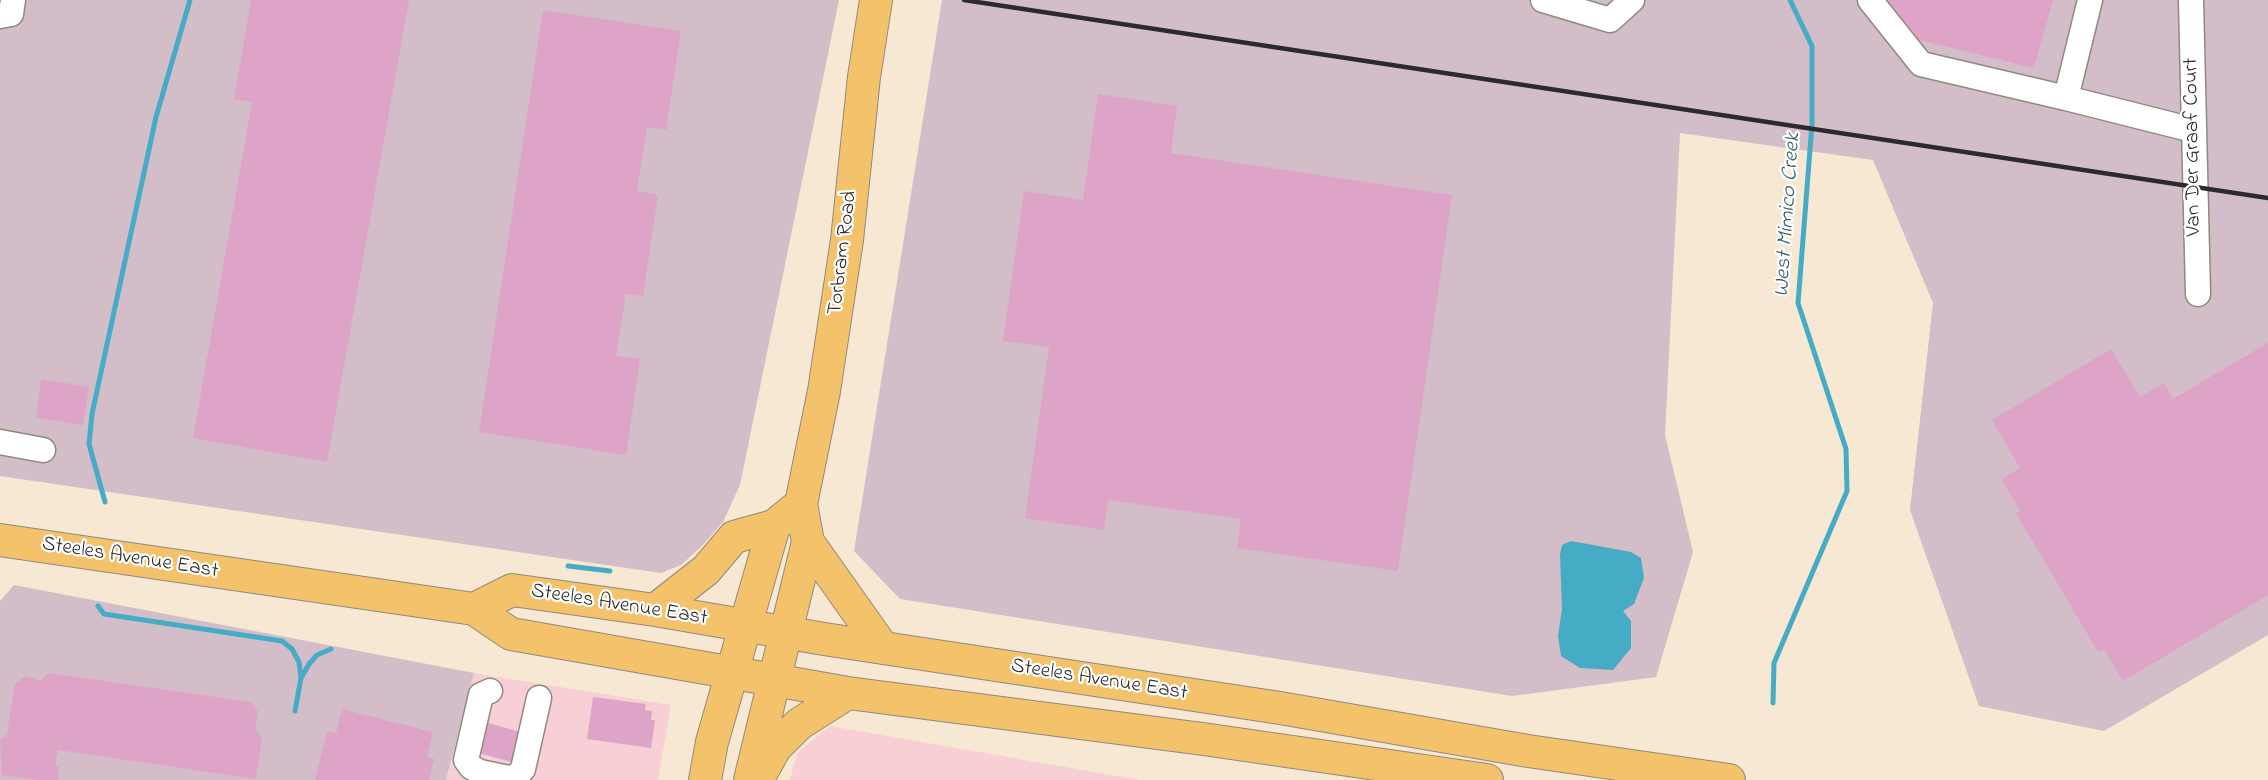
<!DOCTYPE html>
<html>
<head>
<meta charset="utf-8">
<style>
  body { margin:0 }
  canvas { display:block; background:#f6e8d2 }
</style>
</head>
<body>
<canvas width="2268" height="780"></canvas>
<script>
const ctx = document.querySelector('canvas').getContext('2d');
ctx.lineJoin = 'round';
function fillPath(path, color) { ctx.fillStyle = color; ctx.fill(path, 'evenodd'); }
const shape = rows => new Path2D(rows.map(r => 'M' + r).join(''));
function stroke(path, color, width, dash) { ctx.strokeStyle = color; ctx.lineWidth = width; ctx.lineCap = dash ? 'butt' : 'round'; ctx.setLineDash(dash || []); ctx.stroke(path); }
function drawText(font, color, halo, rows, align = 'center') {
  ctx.font = font + ' "Indie Flower",sans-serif'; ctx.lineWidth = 4.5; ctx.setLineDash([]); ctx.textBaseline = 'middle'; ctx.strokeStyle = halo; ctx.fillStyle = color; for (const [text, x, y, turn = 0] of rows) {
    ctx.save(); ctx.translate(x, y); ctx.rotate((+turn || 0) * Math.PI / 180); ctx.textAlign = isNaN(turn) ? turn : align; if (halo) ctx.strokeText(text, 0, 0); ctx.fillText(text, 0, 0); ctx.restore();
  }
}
fillPath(shape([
  [474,673,671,705,658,780,446,780],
  [830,726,1140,780,790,780,797,753]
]), '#f7cfd5');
fillPath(shape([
  [0,0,839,0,740,485,723,522,701,547,681,565,661,573,0,476],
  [942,0,2268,0,2268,635,2104,731,1979,706,1910,510,1933,303,1873,160,1680,133,1665,435,1693,552,1656,677,1512,696,900,599,854,551],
  [14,585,474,673,446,780,0,780,0,601]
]), '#d2bdc8');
fillPath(shape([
  [1571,541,1631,552,1641,558,1644,578,1634,604,1623,611,1631,621,1631,648,1613,670,1580,668,1561,656,1558,636,1562,609,1560,555,1562,545]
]), '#46acc5');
stroke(shape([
  [105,502,89,444,92,414,156,117,190,0],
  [568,566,610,571],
  [98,606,104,614,282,641,292,649,299,662,301,678],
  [1773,703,1774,663,1847,491,1846,449,1798,303,1812,124,1812,46,1790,0],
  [295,711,301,678,309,664,317,655,331,649]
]), '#46acc5', 5);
fillPath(shape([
  [251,0,409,0,327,462,193,438,252,102,234,99],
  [1882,0,2053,0,2034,68,1919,40],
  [543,10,681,31,666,130,647,127,637,191,658,195,643,296,626,294,616,356,640,359,626,455,479,432],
  [1098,94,1177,106,1171,153,1452,195,1398,571,1237,548,1241,519,1108,500,1104,530,1025,518,1049,347,1003,341,1024,191,1083,200],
  [2268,343,2268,595,2123,681,2104,649,2098,652,2016,513,2020,510,2001,479,2020,468,1992,420,2111,349,2140,397,2164,383,2173,399],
  [41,379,89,387,83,425,36,418],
  [49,673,251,702,258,712,255,729,262,738,256,779,58,750,55,766,59,767,58,780,38,780,2,775,0,740,7,734,15,684,25,676,40,681],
  [593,697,646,704,645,710,652,711,651,720,655,720,651,748,587,739],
  [342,709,433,732,427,757,434,759,429,780,315,780,327,731,336,733],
  [481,721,527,734,518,764,472,751]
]), '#dda4c8');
const minor = shape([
  [1543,0,1610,20,1632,0],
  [1870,0,1921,64,2066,98],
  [2090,0,2066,98,2193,130],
  [2191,0,2198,294],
  [0,16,11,14,13,0],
  [0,442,43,450],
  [490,691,481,695,466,760,471,767,480,772,509,778,516,777,523,769,539,698]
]);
const major = shape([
  [0,540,474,609,511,634,848,693,1203,739,1487,780],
  [808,542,883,648],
  [474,609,512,590,655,610,824,639,1280,708,1528,751,1729,780],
  [655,610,706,570,734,537,774,526],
  [759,777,775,748,799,724,848,693],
  [705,780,712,742,774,526,801,504],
  [750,780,808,542,801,504,824,391,847,240,864,77,876,0]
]);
stroke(minor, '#908a7e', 27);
stroke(major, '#908a7e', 34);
stroke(minor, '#fff', 24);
stroke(major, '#f4c26a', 32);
stroke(shape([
  [964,0,2268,198]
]), '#2b2b2b', 4.5);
drawText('21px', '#2b2b2b', '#fff', [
  ["Van Der Graaf Court",2194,147,-91],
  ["Torbram Road",844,253,-83],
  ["Steeles Avenue East",130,559,9],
  ["Steeles Avenue East",619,606,9],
  ["Steeles Avenue East",1099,681,9]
]);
drawText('italic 22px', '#365f69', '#fff', [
  ["West Mimico Creek",1789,215,-86]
]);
</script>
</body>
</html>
